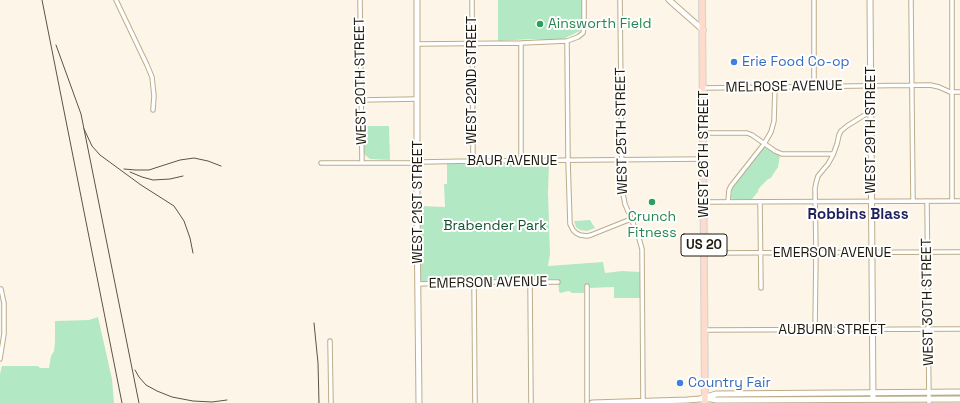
<!DOCTYPE html>
<html>
<head>
<meta charset="utf-8">
<style>
  body { margin:0 }
  canvas { display:block; background:#fdf6e8 }
</style>
</head>
<body>
<canvas width="960" height="403"></canvas>
<script>
const ctx = document.querySelector('canvas').getContext('2d');
ctx.lineJoin = 'round';
function fillPath(path, color) { ctx.fillStyle = color; ctx.fill(path, 'evenodd'); }
const shape = rows => new Path2D(rows.map(r => 'M' + r).join(''));
function stroke(path, color, width, dash) { ctx.strokeStyle = color; ctx.lineWidth = width; ctx.lineCap = dash ? 'butt' : 'round'; ctx.setLineDash(dash || []); ctx.stroke(path); }
function drawText(font, color, halo, rows, align = 'center') {
  ctx.font = font + ' "Space Grotesk",sans-serif'; ctx.lineWidth = 4; ctx.setLineDash([]); ctx.textBaseline = 'middle'; ctx.strokeStyle = halo; ctx.fillStyle = color; for (const [text, x, y, turn = 0] of rows) {
    ctx.save(); ctx.translate(x, y); ctx.rotate((+turn || 0) * Math.PI / 180); ctx.textAlign = isNaN(turn) ? turn : align; if (halo) ctx.strokeText(text, 0, 0); ctx.fillText(text, 0, 0); ctx.restore();
  }
}
fillPath(shape([
  [498,0,582,0,582,28,580,31,563,39,553,40,531,39,498,41],
  [363,126,389,126,390,160,370,159,364,154,363,152],
  [763,148,766,148,774,153,780,155,778,167,772,176,771,178,768,179,761,186,758,190,758,192,756,194,752,199,732,199,731,197,732,189],
  [494,162,549,163,548,193,550,254,548,266,603,262,605,273,622,271,640,272,640,298,614,298,614,287,588,288,588,286,584,286,584,293,572,293,569,291,560,293,559,291,558,279,422,281,420,279,420,206,445,207,444,184,447,184,447,164],
  [590,220,595,228,587,231,580,230,576,227,574,221],
  [98,317,112,379,114,403,0,403,0,374,2,366,38,366,40,368,49,368,51,356,54,351,55,342,55,321,89,320]
]), '#b3e8c4');
const street = shape([
  [116,0,147,65,152,77,154,96,153,110],
  [360,0,362,163],
  [472,0,473,161],
  [620,0,622,189,625,204,638,235,642,249,643,402],
  [814,0,814,87],
  [911,0,913,201],
  [567,41,568,160,570,224,573,230,576,233,580,235,587,236,591,235,631,219],
  [521,43,521,161],
  [417,44,521,43,567,41,578,37,583,33,584,27,584,0],
  [703,88,930,85,939,87,950,92,960,92],
  [361,100,417,99],
  [704,133,747,133,752,135,775,151,782,154,833,154],
  [321,163,413,163,421,162,473,161,704,159],
  [927,201,929,403],
  [952,201,952,0],
  [704,202,960,201],
  [728,202,729,190,731,186,764,144,771,132,774,121,775,87],
  [760,202,761,288],
  [704,253,960,252],
  [474,282,475,403],
  [530,282,531,403],
  [418,284,474,282,558,282],
  [587,286,587,403],
  [705,330,960,329],
  [815,330,816,253,815,188,816,183,818,176,828,164,833,155,837,144,839,135,841,131,847,126,871,111],
  [330,341,331,403],
  [0,359,4,334,4,303,1,289]
]);
const secondary = shape([
  [417,0,417,210,419,403],
  [669,0,703,30],
  [870,0,873,399],
  [706,398,716,400,726,400,960,399],
  [592,403,687,400,700,399,716,394,960,392]
]);
const primary = shape([
  [702,0,705,403]
]);
stroke(street, '#bdac8a', 5.5);
stroke(secondary, '#bdac8a', 7);
stroke(primary, '#d7d6d3', 8);
stroke(street, '#fff', 3.5);
stroke(secondary, '#fff', 5);
stroke(primary, '#fedbca', 5.5);
stroke(shape([
  [42,0,122,403],
  [56,45,81,114,84,129,92,146,100,155,141,185,174,206,184,221,190,238,193,253],
  [84,129,139,403],
  [124,169,135,170,149,170,155,168,180,160,194,158,208,161,221,166],
  [130,172,142,177,153,180,170,179,183,176],
  [314,323,318,363,319,403],
  [135,370,139,377,146,385,157,391,172,397,193,401,212,402,227,400]
]), '#5a5346', 1);
for (const [x, y, r, color] of [
  [540,24,4,"#2e9e5b"],
  [734,62,4,"#3f7fe0"],
  [652,202,4,"#2e9e5b"],
  [680,383,4,"#3f7fe0"]
]) { const dot = new Path2D(); dot.arc(x, y, r, 0, 2 * Math.PI); ctx.fillStyle = color; ctx.fill(dot); stroke(dot, '#fff', 1.5); }
for (const [x, y, w] of [
  [704,245,46]
]) { const box = new Path2D(); box.roundRect(x - w / 2, y - 11, w, 22, 3); ctx.fillStyle = '#fff'; ctx.fill(box); stroke(box, '#1f190c', 1); }
drawText('bold 13px', '#1f190c', null, [
  ["US 20",704,245]
]);
drawText('14px', '#27864d', '#fff', [
  ["Ainsworth Field",548,24],
  ["Crunch",652,217,"center"],
  ["Fitness",652,233,"center"]
], 'left');
drawText('14px', '#366cbe', '#fff', [
  ["Erie Food Co-op",742,62],
  ["Country Fair",688,383]
], 'left');
drawText('14px', '#1f190c', '#fff', [
  ["WEST 22ND STREET",472,80,-90],
  ["WEST 20TH STREET",361,81,-91],
  ["MELROSE AVENUE",784,87,-1],
  ["WEST 29TH STREET",871,130,-90],
  ["WEST 25TH STREET",622,131,-91],
  ["WEST 26TH STREET",704,154,-90],
  ["BAUR AVENUE",512,161],
  ["WEST 21ST STREET",418,202,-90],
  ["EMERSON AVENUE",832,253],
  ["EMERSON AVENUE",488,283,-1],
  ["WEST 30TH STREET",928,302,-91],
  ["AUBURN STREET",832,330]
]);
drawText('14px', '#135230', '#fff', [
  ["Brabender Park",495,226]
]);
drawText('bold 15px', '#1f2059', '#fff', [
  ["Robbins Blass",858,215]
]);
</script>
</body>
</html>
